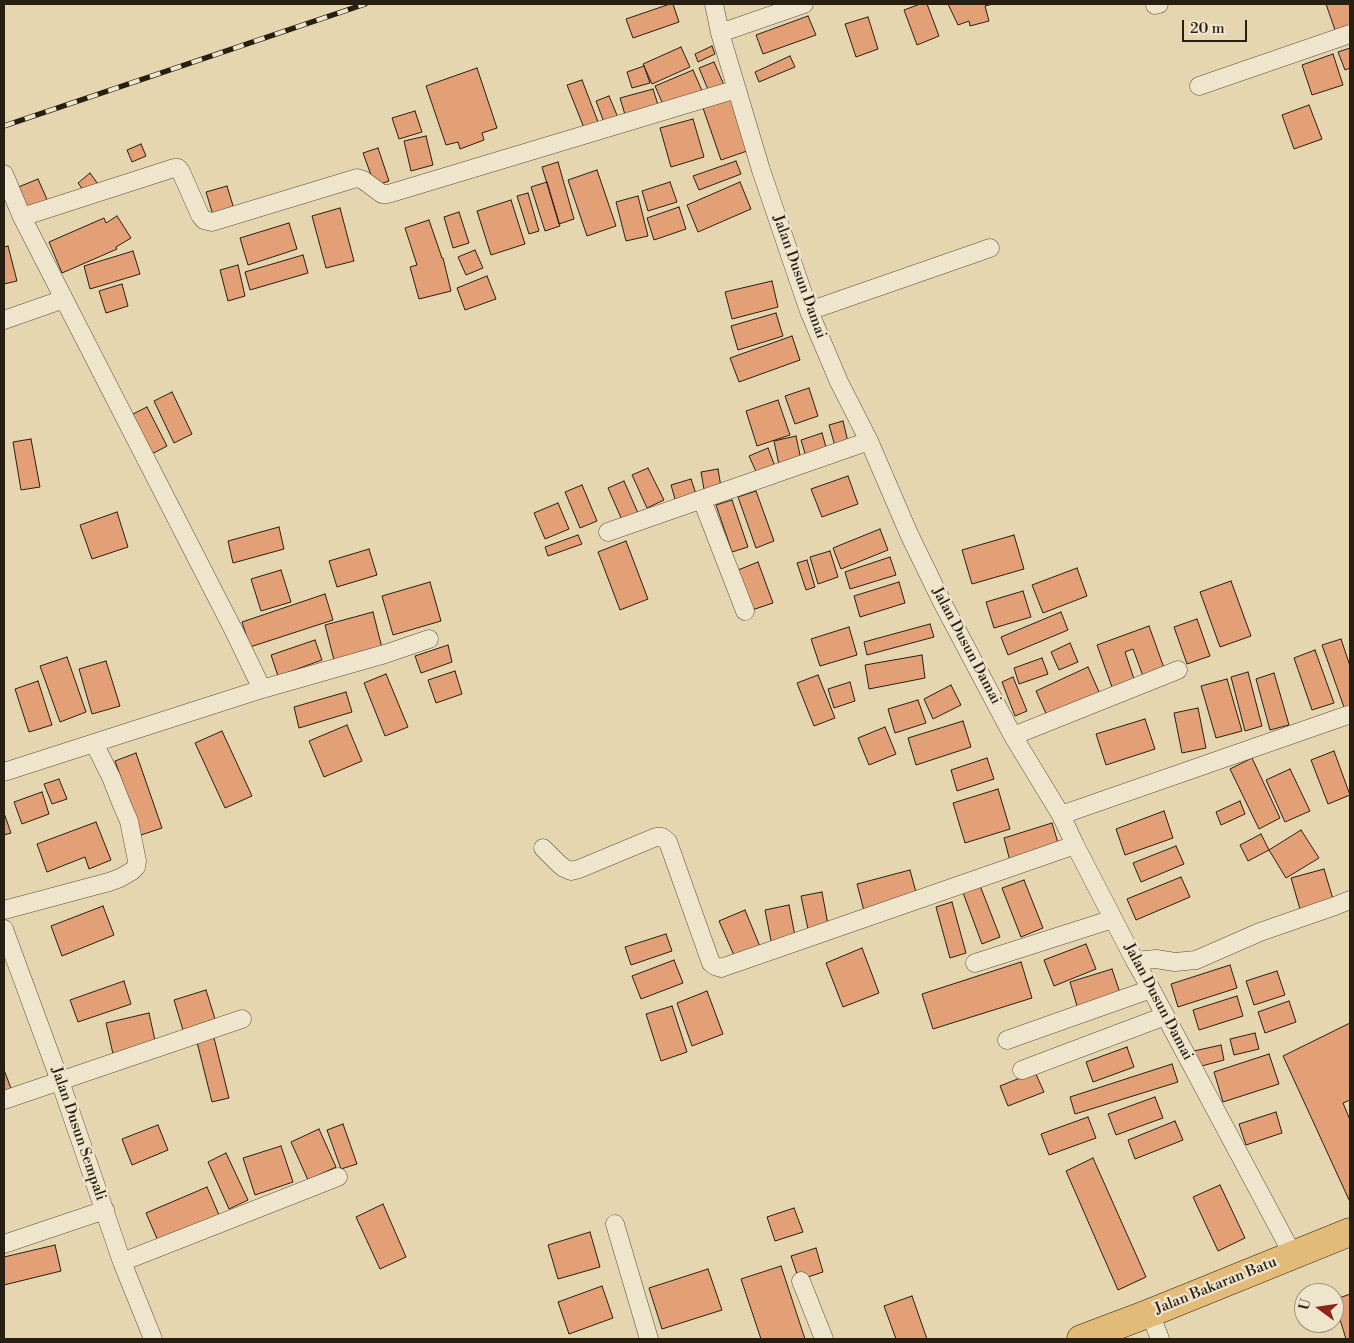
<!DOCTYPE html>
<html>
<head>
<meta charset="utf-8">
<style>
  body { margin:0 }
  #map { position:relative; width:1354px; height:1343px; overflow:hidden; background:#e6d6b0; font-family:"Libre Bodoni",serif }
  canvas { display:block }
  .frame { position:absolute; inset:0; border:5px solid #281f13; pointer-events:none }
  .north { position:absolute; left:1294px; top:1283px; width:50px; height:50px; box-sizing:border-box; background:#efe4cc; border:1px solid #9f9582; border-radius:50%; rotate:284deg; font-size:14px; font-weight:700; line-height:20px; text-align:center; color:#281f13 }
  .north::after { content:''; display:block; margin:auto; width:18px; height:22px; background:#8f2418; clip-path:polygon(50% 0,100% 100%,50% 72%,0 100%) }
  .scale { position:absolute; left:1182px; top:20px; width:65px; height:22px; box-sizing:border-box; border:2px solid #281f13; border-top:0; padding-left:6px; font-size:15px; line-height:18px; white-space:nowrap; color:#281f13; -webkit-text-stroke:4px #efe4cc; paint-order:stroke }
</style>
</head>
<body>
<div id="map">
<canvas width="1354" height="1343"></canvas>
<div class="frame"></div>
<div class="north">U</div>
<div class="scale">20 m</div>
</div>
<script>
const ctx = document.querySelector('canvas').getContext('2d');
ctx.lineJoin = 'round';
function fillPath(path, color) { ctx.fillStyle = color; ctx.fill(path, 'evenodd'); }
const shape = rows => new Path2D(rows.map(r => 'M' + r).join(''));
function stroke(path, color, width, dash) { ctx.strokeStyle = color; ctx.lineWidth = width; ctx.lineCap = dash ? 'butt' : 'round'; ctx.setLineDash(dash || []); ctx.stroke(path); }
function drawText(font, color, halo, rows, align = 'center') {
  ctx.font = font + ' "Libre Bodoni",serif'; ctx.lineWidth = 4.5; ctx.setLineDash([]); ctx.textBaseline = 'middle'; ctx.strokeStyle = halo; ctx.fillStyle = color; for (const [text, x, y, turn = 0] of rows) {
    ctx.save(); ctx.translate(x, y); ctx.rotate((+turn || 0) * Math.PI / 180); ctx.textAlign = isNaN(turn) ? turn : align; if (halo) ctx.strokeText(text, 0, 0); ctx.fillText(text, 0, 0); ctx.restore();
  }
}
const building = shape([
  [670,4,673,4,679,22,633,38,626,19,670,4],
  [920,4,927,4,939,36,917,45,904,10,920,4],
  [948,4,993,4,985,6,989,21,970,26,969,21,958,25,948,4],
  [1326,4,1350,4,1350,25,1335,30,1326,4],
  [808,16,816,35,763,54,756,35,808,16],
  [868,17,878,49,856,57,845,24,868,17],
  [712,46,715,54,698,62,695,54,712,46],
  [681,47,690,67,652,84,643,64,681,47],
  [1350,48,1350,68,1345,70,1338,52,1350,48],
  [1333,54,1343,85,1312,95,1302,65,1333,54],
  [790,56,795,67,759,82,755,72,790,56],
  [714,62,724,85,709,92,699,68,714,62],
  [644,66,650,83,632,88,627,72,644,66],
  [477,68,497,128,482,133,484,140,460,149,458,142,446,145,426,86,477,68],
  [693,70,703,93,665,109,655,86,693,70],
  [582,80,600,127,586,133,567,85,582,80],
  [653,89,659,108,626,118,620,98,653,89],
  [609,96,619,120,605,125,596,101,609,96],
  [732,98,750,150,721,160,703,108,732,98],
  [1309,105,1322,139,1294,149,1282,115,1309,105],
  [415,111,422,132,399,139,392,118,415,111],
  [693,119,704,157,671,167,660,128,693,119],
  [426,136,433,165,411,171,404,141,426,136],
  [141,144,146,156,132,162,127,150,141,144],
  [378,148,389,181,375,186,363,153,378,148],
  [736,161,741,174,699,190,693,176,736,161],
  [558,162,574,219,559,224,542,167,558,162],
  [597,170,616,226,587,236,568,180,597,170],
  [90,173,98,184,86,194,78,183,90,173],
  [38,179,49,204,26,213,16,188,38,179],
  [547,182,560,226,545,231,531,187,547,182],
  [670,182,677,202,648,211,642,191,670,182],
  [740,182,751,209,698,232,687,205,740,182],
  [227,186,234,209,213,215,206,192,227,186],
  [528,193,539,231,529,234,517,196,528,193],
  [638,196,648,236,626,241,616,202,638,196],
  [511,200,525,244,491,255,477,211,511,200],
  [679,207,686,229,654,240,647,218,679,207],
  [340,208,354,261,326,268,312,216,340,208],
  [459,212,469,243,453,248,444,217,459,212],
  [117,216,131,238,116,247,117,249,62,273,49,242,104,218,106,223,117,216],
  [429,220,442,258,443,258,451,291,419,299,410,267,417,265,405,228,429,220],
  [289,223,297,249,248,265,240,238,289,223],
  [8,246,17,281,4,284,4,247,8,246],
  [475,250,483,268,466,275,458,257,475,250],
  [133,251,140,274,90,289,84,266,133,251],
  [303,255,308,273,250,290,245,272,303,255],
  [238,265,245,296,228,301,220,270,238,265],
  [487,276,496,299,465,310,457,288,487,276],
  [772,281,778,307,732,319,725,292,772,281],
  [122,284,128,306,106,313,99,291,122,284],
  [776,313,783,336,738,350,731,326,776,313],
  [792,336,800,360,739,382,730,358,792,336],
  [809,388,818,416,795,424,785,396,809,388],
  [172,392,192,434,174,443,154,401,172,392],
  [778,400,790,435,757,446,746,411,778,400],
  [147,407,167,446,146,457,127,417,147,407],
  [843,421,848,442,835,446,829,425,843,421],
  [822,433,828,454,807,460,801,440,822,433],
  [796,436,801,460,779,465,774,441,796,436],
  [31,439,40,487,21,490,13,442,31,439],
  [768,448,776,469,758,476,749,456,768,448],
  [648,468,664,500,647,508,632,475,648,468],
  [718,469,722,493,705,495,701,472,718,469],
  [848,476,858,504,822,517,811,489,848,476],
  [691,479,698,500,677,506,671,485,691,479],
  [624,481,638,513,622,520,608,488,624,481],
  [582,485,597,521,580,528,565,492,582,485],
  [756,491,774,541,756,548,738,497,756,491],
  [732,500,748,547,732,552,716,505,732,500],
  [558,503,569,529,545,539,534,513,558,503],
  [117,512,128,547,92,559,80,525,117,512],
  [279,527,284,549,233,563,228,541,279,527],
  [880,529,888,550,841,569,833,548,880,529],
  [578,535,582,544,548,556,545,547,578,535],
  [1014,535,1024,569,972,584,962,550,1014,535],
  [626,541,648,599,620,610,598,552,626,541],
  [369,549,377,575,337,587,329,561,369,549],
  [830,551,838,577,818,584,810,557,830,551],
  [890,557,896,575,850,589,845,572,890,557],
  [807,560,815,587,806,590,797,563,807,560],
  [758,562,773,603,752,610,738,570,758,562],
  [1077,568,1087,596,1043,613,1032,585,1077,568],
  [281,570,291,602,261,611,251,579,281,570],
  [1231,581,1251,636,1220,647,1200,592,1231,581],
  [430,582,441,621,393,635,382,596,430,582],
  [899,582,905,603,860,617,854,596,899,582],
  [1023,591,1031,617,994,628,986,602,1023,591],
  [325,594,333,620,250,647,242,622,325,594],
  [373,612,383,652,335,664,325,625,373,612],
  [1061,612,1068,630,1008,655,1001,637,1061,612],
  [1197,619,1210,656,1187,664,1174,627,1197,619],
  [930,624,934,637,867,655,864,642,930,624],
  [1149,626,1164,668,1143,676,1133,649,1125,652,1134,679,1112,687,1097,645,1149,626],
  [849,627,857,655,820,666,811,639,849,627],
  [1341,639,1350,666,1350,708,1345,710,1322,645,1341,639],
  [315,640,322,660,278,676,271,655,315,640],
  [1070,643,1078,662,1059,670,1051,652,1070,643],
  [448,645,452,662,421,673,415,656,448,645],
  [1315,650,1334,703,1312,710,1294,658,1315,650],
  [922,655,925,678,869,689,865,665,922,655],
  [67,657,86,712,60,722,40,666,67,657],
  [1042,658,1048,674,1019,684,1014,668,1042,658],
  [106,661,120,706,92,714,79,669,106,661],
  [1088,667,1100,694,1048,718,1036,691,1088,667],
  [455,671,462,694,436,703,428,680,455,671],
  [1248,672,1262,726,1245,731,1231,677,1248,672],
  [1274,673,1289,725,1270,730,1256,679,1274,673],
  [386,674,408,727,385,736,364,683,386,674],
  [818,675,835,718,814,726,797,683,818,675],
  [1013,677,1027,711,1015,716,1002,682,1013,677],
  [1227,679,1242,731,1216,738,1201,686,1227,679],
  [38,681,52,725,29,732,15,689,38,681],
  [850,682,855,701,834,708,828,689,850,682],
  [951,685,961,705,933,719,924,699,951,685],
  [346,692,352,712,299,728,294,707,346,692],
  [918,700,926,723,895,733,888,709,918,700],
  [1198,708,1206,748,1182,753,1174,713,1198,708],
  [1145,719,1155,749,1106,765,1096,734,1145,719],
  [963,721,971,747,916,765,908,738,963,721],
  [347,725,362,761,324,777,309,741,347,725],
  [885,727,896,754,869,765,858,738,885,727],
  [222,731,252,796,225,808,195,743,222,731],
  [1334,751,1350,795,1328,804,1311,760,1334,751],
  [136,753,162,828,141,835,115,761,136,753],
  [987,758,994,779,957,791,951,770,987,758],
  [1252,758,1280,818,1259,829,1230,769,1252,758],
  [1290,769,1310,811,1285,822,1266,780,1290,769],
  [59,779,67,799,52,804,44,784,59,779],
  [998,789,1010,829,965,843,953,803,998,789],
  [42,792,49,814,22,824,14,802,42,792],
  [1240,801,1245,814,1221,825,1216,812,1240,801],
  [1164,811,1173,838,1125,855,1116,829,1164,811],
  [4,813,11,833,4,835,4,813],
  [96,822,111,860,89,869,85,857,47,872,37,844,96,822],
  [1052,823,1059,846,1010,861,1004,838,1052,823],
  [1301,830,1319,858,1286,878,1269,850,1301,830],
  [1261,834,1269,850,1248,861,1240,845,1261,834],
  [1176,846,1184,864,1141,882,1133,863,1176,846],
  [1324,869,1333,899,1300,909,1291,878,1324,869],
  [910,870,917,896,864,911,857,884,910,870],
  [1181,877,1190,897,1136,920,1127,899,1181,877],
  [1024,880,1043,928,1021,937,1002,888,1024,880],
  [979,883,1000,937,982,944,962,890,979,883],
  [822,892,829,930,809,934,801,896,822,892],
  [952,902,966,953,950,958,936,907,952,902],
  [789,905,796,941,772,946,765,910,789,905],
  [103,906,114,935,62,956,51,926,103,906],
  [745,910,761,949,736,960,719,921,745,910],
  [666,934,672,951,631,965,625,947,666,934],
  [1086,944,1096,969,1054,986,1044,960,1086,944],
  [862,948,879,993,843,1007,826,963,862,948],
  [674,960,683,983,641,999,632,976,674,960],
  [1021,962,1032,998,933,1029,922,994,1021,962],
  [1230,965,1237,988,1178,1007,1171,984,1230,965],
  [1112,969,1120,993,1077,1006,1070,982,1112,969],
  [1277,971,1285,995,1254,1005,1246,981,1277,971],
  [124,981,131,1004,78,1022,70,1000,124,981],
  [206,990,215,1019,183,1030,174,1000,206,990],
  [707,991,723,1034,692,1046,677,1003,707,991],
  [1237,996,1243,1016,1199,1030,1193,1010,1237,996],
  [1289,1001,1296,1022,1265,1033,1258,1012,1289,1001],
  [672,1006,687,1052,661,1061,646,1014,672,1006],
  [149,1013,156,1045,113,1054,106,1023,149,1013],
  [1350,1023,1350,1100,1343,1103,1350,1120,1350,1202,1283,1056,1350,1023],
  [1255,1033,1259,1049,1234,1055,1230,1039,1255,1033],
  [214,1038,229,1098,212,1102,197,1042,214,1038],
  [1221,1045,1224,1060,1198,1067,1194,1051,1221,1045],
  [1127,1047,1134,1067,1093,1082,1086,1062,1127,1047],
  [1269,1054,1279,1084,1223,1102,1214,1072,1269,1054],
  [1172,1064,1178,1082,1075,1114,1070,1097,1172,1064],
  [4,1070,12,1091,4,1094,4,1070],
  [1035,1072,1044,1092,1008,1106,1000,1086,1035,1072],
  [1155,1097,1163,1118,1116,1135,1108,1114,1155,1097],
  [1276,1112,1282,1133,1246,1145,1239,1124,1276,1112],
  [1088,1117,1096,1138,1049,1155,1041,1134,1088,1117],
  [1175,1121,1183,1140,1135,1159,1128,1140,1175,1121],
  [343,1124,357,1164,341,1169,327,1130,343,1124],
  [158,1125,168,1150,132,1165,122,1139,158,1125],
  [319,1129,336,1167,308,1180,291,1142,319,1129],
  [281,1146,293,1182,255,1195,243,1158,281,1146],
  [226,1153,248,1200,229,1209,208,1162,226,1153],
  [1093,1158,1146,1277,1118,1290,1066,1171,1093,1158],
  [1220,1185,1245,1238,1218,1251,1193,1197,1220,1185],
  [207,1187,219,1215,158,1241,146,1213,207,1187],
  [383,1204,406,1257,380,1269,356,1217,383,1204],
  [794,1208,803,1232,775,1241,767,1217,794,1208],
  [590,1232,600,1267,558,1279,548,1245,590,1232],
  [55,1245,61,1271,4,1285,4,1257,55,1245],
  [816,1248,823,1272,799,1280,791,1256,816,1248],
  [781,1266,805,1339,761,1339,741,1279,781,1266],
  [708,1269,722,1310,662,1329,649,1288,708,1269],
  [602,1286,613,1318,569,1334,558,1302,602,1286],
  [1350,1294,1350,1339,1346,1339,1334,1300,1350,1294],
  [912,1296,927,1339,896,1339,884,1306,912,1296]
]);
fillPath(building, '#e39f76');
stroke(building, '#281f13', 1);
const minor = shape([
  [714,4,720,33,761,170,809,311,839,382,869,441,909,534,942,602,1013,736,1061,815,1075,845,1135,961,1151,989,1293,1255],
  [1155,5,1159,4],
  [720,33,804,4],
  [1199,86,1350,34],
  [4,174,22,217,235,633,262,689,4,772],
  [22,217,174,168,178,168,181,172,200,215,204,220,212,222,357,178,363,180,382,194,388,194,737,89],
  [809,311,990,248],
  [4,320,64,299],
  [702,500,745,611],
  [608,532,869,441],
  [262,689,385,654,429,639],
  [1013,736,1178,670],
  [1061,815,1348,715],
  [543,848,559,864,564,868,571,871,579,869,656,837,662,837,668,842,711,963,715,966,721,968,1075,845],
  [4,910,109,882,120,878,132,871,136,867,137,861,129,821,122,805,111,777,94,743],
  [4,929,60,1081,122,1262,153,1339],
  [1135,961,1156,959,1175,962,1196,960,1260,932,1335,906,1350,900],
  [975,963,1113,919],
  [1007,1040,1151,989],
  [1022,1070,1165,1016],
  [4,1100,242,1019],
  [615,1224,649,1339],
  [4,1244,105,1210],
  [122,1262,338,1177],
  [801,1281,824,1339],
  [1150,1313,1160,1339]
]);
const trunk = shape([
  [1081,1339,1150,1313,1350,1232]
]);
stroke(minor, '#584d3a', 19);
stroke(trunk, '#281f13', 29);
stroke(minor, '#efe4cc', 18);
stroke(trunk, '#e3bb78', 28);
const rail = shape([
  [4,126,365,4]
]);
stroke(rail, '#281f13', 5.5);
stroke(rail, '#efe4cc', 4, [11]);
drawText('15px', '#281f13', '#efe4cc', [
  ["Jalan Dusun Damai",799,277,70],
  ["Jalan Dusun Damai",966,646,62],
  ["Jalan Dusun Damai",1158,1002,62],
  ["Jalan Dusun Sempali",78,1134,71],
  ["Jalan Bakaran Batu",1216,1286,-22]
]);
</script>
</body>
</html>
